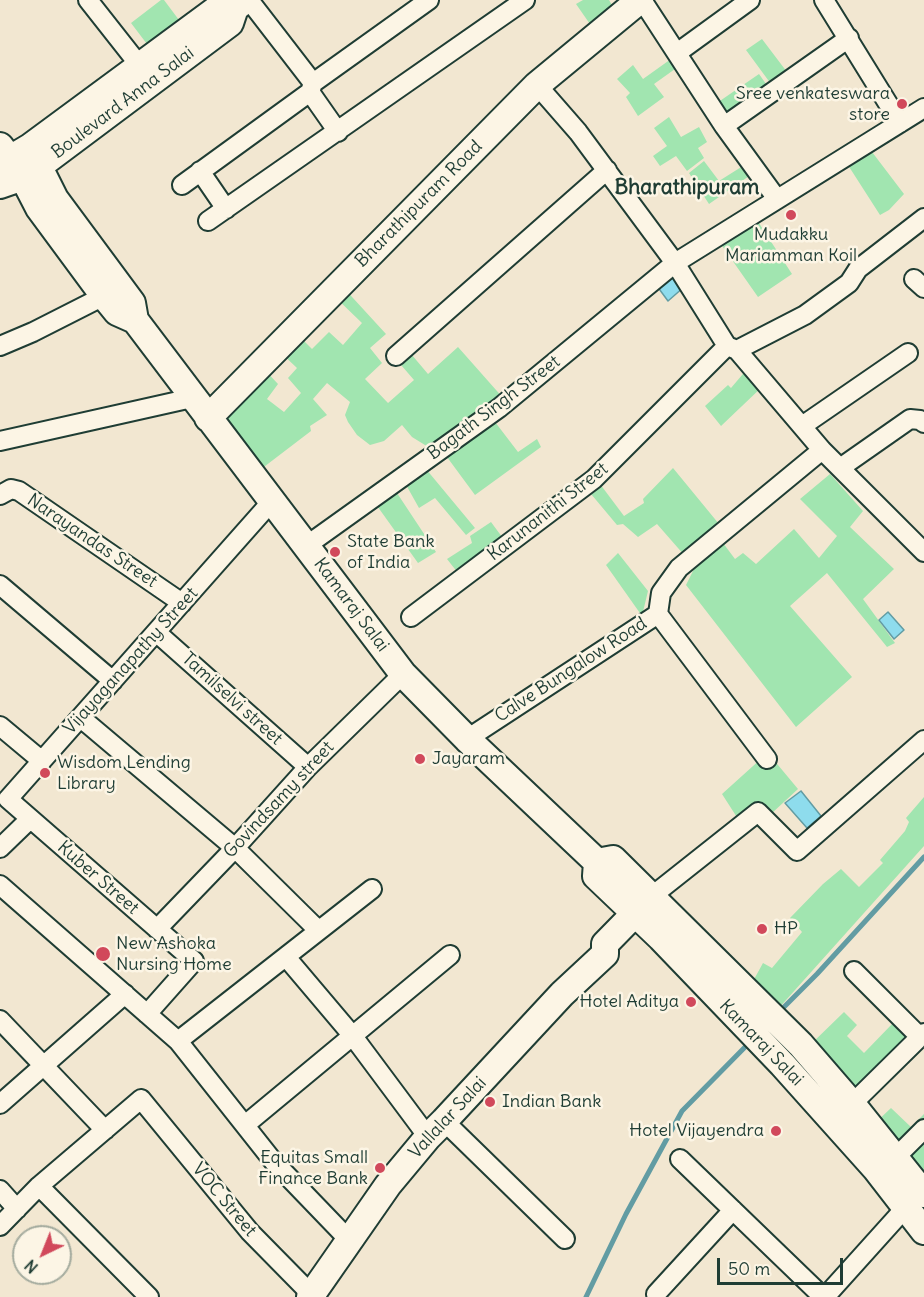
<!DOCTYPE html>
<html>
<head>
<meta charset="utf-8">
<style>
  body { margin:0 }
  #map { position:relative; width:924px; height:1297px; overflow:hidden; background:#f2e7d1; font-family:Delius,sans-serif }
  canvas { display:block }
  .north { position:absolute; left:12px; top:1225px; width:60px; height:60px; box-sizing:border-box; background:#fcf5e5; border:2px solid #a4ab9e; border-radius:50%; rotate:223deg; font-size:16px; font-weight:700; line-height:24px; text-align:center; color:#1f3d34 }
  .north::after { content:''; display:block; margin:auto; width:21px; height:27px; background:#d1495b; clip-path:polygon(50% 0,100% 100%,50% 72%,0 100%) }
  .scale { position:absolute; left:717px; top:1258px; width:126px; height:27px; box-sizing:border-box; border:3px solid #1f3d34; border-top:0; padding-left:8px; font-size:18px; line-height:21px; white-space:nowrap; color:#1f3d34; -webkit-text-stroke:4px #fcf5e5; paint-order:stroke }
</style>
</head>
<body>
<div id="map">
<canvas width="924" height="1297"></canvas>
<div class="north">N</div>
<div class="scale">50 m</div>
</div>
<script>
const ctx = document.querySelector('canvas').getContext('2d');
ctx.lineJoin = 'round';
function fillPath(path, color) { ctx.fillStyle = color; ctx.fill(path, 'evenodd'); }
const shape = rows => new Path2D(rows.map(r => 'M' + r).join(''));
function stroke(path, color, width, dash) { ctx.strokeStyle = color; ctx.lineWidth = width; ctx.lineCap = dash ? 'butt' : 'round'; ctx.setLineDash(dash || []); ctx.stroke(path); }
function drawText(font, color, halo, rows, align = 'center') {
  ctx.font = font + ' Delius,sans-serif'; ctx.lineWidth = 5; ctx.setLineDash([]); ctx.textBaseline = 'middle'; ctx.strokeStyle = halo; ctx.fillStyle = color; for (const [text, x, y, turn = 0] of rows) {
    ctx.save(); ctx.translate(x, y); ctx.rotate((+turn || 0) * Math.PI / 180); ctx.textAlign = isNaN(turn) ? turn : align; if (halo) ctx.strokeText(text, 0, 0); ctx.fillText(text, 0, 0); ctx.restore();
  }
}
fillPath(shape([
  [161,0,164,0,182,24,150,48,131,23],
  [583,0,609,0,616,12,592,27,576,4],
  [762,39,787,72,771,84,746,50],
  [671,59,675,69,654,84,664,97,638,116,626,97,630,93,617,79,633,65,643,79],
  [759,74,771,91,725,124,714,105],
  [669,117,681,137,699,127,707,142,698,148,704,158,687,171,676,156,660,166,653,156,667,146,654,128],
  [869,148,904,194,889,210,880,215,846,162],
  [704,161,719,181,746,164,752,174,709,204,689,173],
  [755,217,792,274,758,297,718,240],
  [342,286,386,334,370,348,382,363,365,379,388,403,414,380,395,358,406,348,428,374,458,347,504,399,433,450,412,437,402,425,384,441,370,445,357,435,348,422,345,415,350,402,327,383,313,399,327,415,310,426,311,431,256,473,213,419,263,368,278,384,267,399,284,412,301,393,288,378,297,368,279,351,296,333,312,349,329,332,343,345,362,323,333,295],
  [748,368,763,386,721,426,705,406,728,385,731,388],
  [492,418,518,452,537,439,541,447,475,495,444,453],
  [673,468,719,524,685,556,657,524,638,537,623,524,617,525,586,488,597,480,624,516,644,503,643,499],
  [426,469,475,528,466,535,435,498,419,508,405,483],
  [830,474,863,511,850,527,894,569,863,599,895,643,887,647,827,573,790,606,852,677,796,727,686,585,699,559,720,539,735,559,743,553,756,564,794,529,819,558,837,536,800,499],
  [395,490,436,552,418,563,375,503],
  [491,522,505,541,458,573,447,559,472,543,470,536],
  [618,553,648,591,642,616,606,565],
  [763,757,773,759,798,789,771,814,740,822,722,794],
  [924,797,924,846,778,1009,752,983,763,963,772,968,802,932,790,918,823,884,841,869,859,887,883,863,880,860,905,831,909,822,906,818],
  [844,1012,857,1025,847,1036,864,1053,895,1021,916,1035,853,1096,808,1047],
  [891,1108,911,1127,924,1114,924,1127,895,1156,872,1126],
  [924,1135,924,1189,900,1158]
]), '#a1e5b0');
const water = shape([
  [674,266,684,287,668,301,654,282,674,266],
  [888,612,904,630,894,639,879,620,888,612],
  [801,791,821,816,807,828,785,803,801,791]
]);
fillPath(water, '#8edced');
stroke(water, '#629ca3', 1.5);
stroke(shape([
  [778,1013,817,974,924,857],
  [586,1297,626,1214,682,1111,751,1041]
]), '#629ca3', 5);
const street = shape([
  [88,0,140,66],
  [249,0,313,83],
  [642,0,724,126,777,199],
  [824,0,900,123],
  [677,53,750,0],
  [537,85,578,132,675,263,727,346,737,350,822,450,924,552],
  [310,92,338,132],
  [724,126,849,38],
  [200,171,226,209],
  [182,185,310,92,313,83,429,0],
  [208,221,525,0],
  [914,279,924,288],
  [0,346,33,332,104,296],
  [737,350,805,315,849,283,858,269,924,218],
  [396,356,607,170],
  [802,426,908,353],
  [0,441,192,398],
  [840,468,910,419,920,420,924,423],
  [0,495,11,489,19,491,182,603],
  [306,546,499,408,675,263,924,108],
  [0,585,113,681],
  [658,614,767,759],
  [411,617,594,479,727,346],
  [156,632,308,767],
  [81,718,235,848,318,930],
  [0,726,42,761],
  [467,739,658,614,661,593,679,568,822,450],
  [0,848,30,819],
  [0,885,178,1041,273,1161,350,1241],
  [652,896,758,812,797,851,924,740],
  [157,929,235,848,308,767,403,674],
  [286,957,352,1035,428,1137],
  [854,971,920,1037],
  [147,1014,194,961,8,799,272,501],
  [0,1020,105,1130],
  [178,1041,372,889],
  [0,1104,125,994],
  [852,1104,924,1033],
  [444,1121,565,1239],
  [245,1125,450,955],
  [895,1158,924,1129],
  [680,1159,823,1297],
  [39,1186,149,1297],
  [0,1190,17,1209],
  [0,1226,39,1186,141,1099,250,1232,312,1295],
  [656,1294,733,1210],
  [825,1297,906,1207,915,1199]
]);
const secondary = shape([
  [0,146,23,177,39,208,104,296,117,312,135,320,403,674,467,739,597,862,596,876,661,938,782,1064,876,1169,924,1231],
  [31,151,55,199,132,303,135,320],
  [0,165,30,147,217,9,235,8,245,0],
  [0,185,23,177,39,166,230,23,235,8],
  [208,418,537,85,640,0],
  [597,862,613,859,801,1045,852,1104,924,1194],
  [310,1297,388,1185,428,1137,444,1121,562,994,605,954,605,944,652,896]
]);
stroke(street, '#1f3d34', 22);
stroke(secondary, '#1f3d34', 30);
stroke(street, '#fcf5e5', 18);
stroke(secondary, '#fcf5e5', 26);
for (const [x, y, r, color] of [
  [902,104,6,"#d1495b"],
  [791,215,6,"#d1495b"],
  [335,552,6,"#d1495b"],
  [420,759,6,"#d1495b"],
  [45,773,6,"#d1495b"],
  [762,929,6,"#d1495b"],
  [103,954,8,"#d1495b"],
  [691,1002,6,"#d1495b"],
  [490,1102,6,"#d1495b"],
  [776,1131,6,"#d1495b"],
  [380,1168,6,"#d1495b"]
]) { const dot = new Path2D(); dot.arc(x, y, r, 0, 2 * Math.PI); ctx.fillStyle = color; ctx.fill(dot); stroke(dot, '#fcf5e5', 2); }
drawText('18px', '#1f3d34', '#fcf5e5', [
  ["Sree venkateswara",890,94,"right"],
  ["store",890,115,"right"],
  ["Mudakku",791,235,"center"],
  ["Mariamman Koil",791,256,"center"],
  ["State Bank",347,542],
  ["of India",347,563],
  ["Jayaram",432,759],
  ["Wisdom Lending",57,763],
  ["Library",57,784],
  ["HP",774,929],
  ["New Ashoka",116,944],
  ["Nursing Home",116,965],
  ["Hotel Aditya",679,1002,"right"],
  ["Indian Bank",502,1102],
  ["Hotel Vijayendra",764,1131,"right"],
  ["Equitas Small",368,1158,"right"],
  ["Finance Bank",368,1179,"right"]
], 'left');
drawText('18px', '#1f3d34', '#fcf5e5', [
  ["Boulevard Anna Salai",123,103,-37],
  ["Bharathipuram Road",419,204,-45],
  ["Bagath Singh Street",494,408,-37],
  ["Karunanithi Street",548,512,-38],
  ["Narayandas Street",92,541,34],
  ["Kamaraj Salai",351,605,53],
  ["Vijayaganapathy Street",131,661,-48],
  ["Calve Bungalow Road",571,670,-33],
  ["Tamilselvi street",232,699,42],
  ["Govindsamy street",279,800,-47],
  ["Kuber Street",98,878,41],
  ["Kamaraj Salai",761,1043,46],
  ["Vallalar Salai",448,1118,-47],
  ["VOC Street",224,1200,50]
]);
drawText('bold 21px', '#1f3d34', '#fcf5e5', [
  ["Bharathipuram",687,188]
]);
</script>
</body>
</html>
